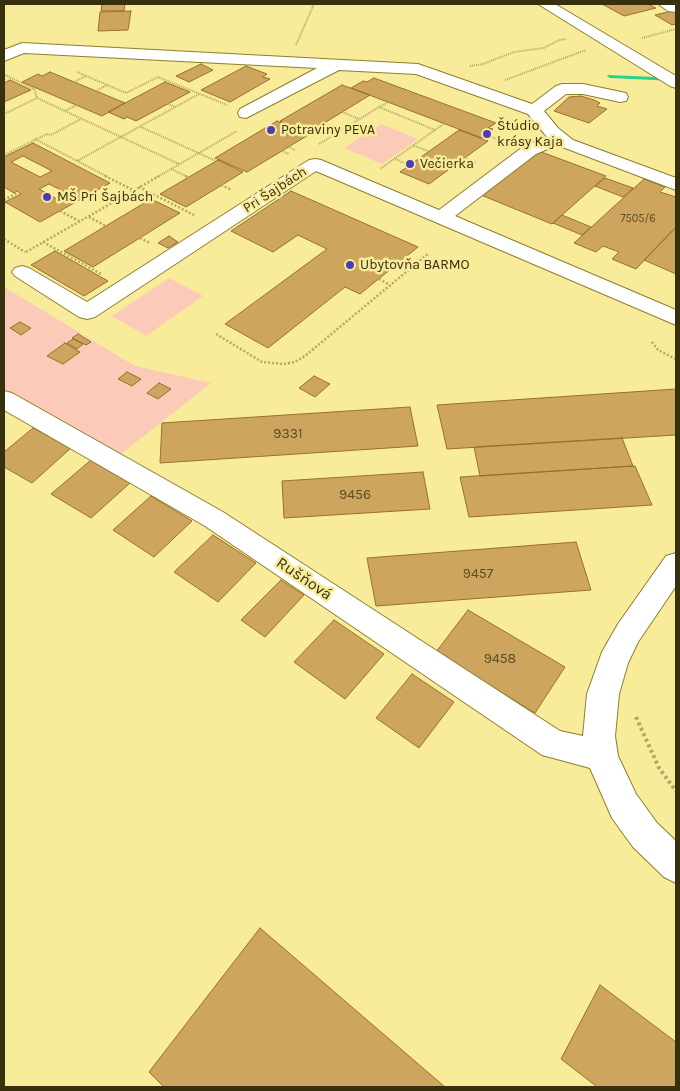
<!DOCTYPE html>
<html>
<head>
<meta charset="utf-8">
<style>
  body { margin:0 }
  #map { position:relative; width:680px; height:1091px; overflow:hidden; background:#f8eb9a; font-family:Karla,sans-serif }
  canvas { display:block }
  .frame { position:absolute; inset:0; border:5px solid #36300e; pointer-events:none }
</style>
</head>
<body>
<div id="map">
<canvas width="680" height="1091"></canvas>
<div class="frame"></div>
</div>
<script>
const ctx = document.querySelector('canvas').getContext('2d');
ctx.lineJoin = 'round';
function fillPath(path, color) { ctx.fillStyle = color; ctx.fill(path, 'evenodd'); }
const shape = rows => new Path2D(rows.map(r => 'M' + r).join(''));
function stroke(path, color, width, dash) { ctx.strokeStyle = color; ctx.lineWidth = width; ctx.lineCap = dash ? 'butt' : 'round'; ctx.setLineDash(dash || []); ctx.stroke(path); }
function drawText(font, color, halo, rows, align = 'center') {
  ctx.font = font + ' Karla,sans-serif'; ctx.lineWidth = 5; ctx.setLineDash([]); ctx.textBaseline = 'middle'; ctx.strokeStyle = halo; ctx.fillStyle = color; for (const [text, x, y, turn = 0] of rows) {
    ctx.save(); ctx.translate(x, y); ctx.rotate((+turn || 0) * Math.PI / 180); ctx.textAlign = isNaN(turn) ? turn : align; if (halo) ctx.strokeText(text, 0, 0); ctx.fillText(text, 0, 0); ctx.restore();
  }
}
fillPath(shape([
  [381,124,418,139,382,164,344,148],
  [169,278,203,296,146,336,112,316],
  [4,287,135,366,211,383,121,454,4,389]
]), '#fbcab8');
fillPath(shape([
  [608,75,676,78,676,81,610,78,607,76,608,75]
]), '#29d18e');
const building = shape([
  [102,4,125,4,124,11,101,11,102,4],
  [602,4,648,4,656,8,624,16,602,4],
  [131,11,128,30,98,31,100,12,131,11],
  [672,11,676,12,676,24,672,25,655,15,672,11],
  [201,64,213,70,189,82,176,76,201,64],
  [246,66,267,74,263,77,270,79,230,102,201,90,246,66],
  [50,72,96,91,125,103,102,116,22,82,38,74,42,76,50,72],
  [374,78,496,123,488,128,493,129,482,138,351,88,363,81,367,82,374,78],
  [10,80,31,90,4,102,4,83,10,80],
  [165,82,190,92,136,121,127,117,124,119,108,112,165,82],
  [342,85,370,95,308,133,280,121,342,85],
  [581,96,594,100,600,103,597,106,607,109,589,123,554,111,569,97,581,96],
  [277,121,310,134,247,172,215,158,277,121],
  [459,130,488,141,429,184,400,172,459,130],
  [33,143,110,183,40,222,5,202,21,194,17,191,14,193,4,187,4,157,33,143],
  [23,156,52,171,40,177,11,162,23,156],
  [49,184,75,197,64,203,39,189,49,184],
  [536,150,606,176,552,224,481,195,536,150],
  [218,160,243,172,186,207,160,194,218,160],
  [605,178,633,188,623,197,595,186,605,178],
  [644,179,665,187,660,192,676,197,676,227,636,269,612,259,619,252,603,246,596,252,574,243,644,179],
  [291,191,418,247,360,294,345,287,268,348,225,324,327,249,298,235,273,252,231,231,291,191],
  [151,199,180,213,93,267,64,251,151,199],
  [562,215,591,227,582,235,553,223,562,215],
  [676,227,676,274,644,260,676,227],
  [169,236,178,242,168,248,158,243,169,236],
  [55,251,108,281,84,296,31,265,55,251],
  [20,322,31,328,21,335,10,328,20,322],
  [78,334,91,342,86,345,72,338,78,334],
  [73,339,83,344,77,349,67,343,73,339],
  [65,343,80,352,63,364,47,356,65,343],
  [127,372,141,379,132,386,118,379,127,372],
  [314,376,330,384,315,397,299,388,314,376],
  [159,383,171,389,158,399,147,393,159,383],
  [676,389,676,435,447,449,437,405,676,389],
  [410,407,418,446,160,463,162,423,410,407],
  [33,428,71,448,32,483,4,467,4,452,33,428],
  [622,438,633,466,480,476,474,447,622,438],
  [91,460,130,483,91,518,51,494,91,460],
  [633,466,635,466,652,505,469,517,460,477,633,466],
  [423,472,430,509,284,518,282,481,423,472],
  [151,496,192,521,154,557,113,530,151,496],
  [213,535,256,563,218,602,174,572,213,535],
  [576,542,591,590,376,606,367,558,576,542],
  [281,580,304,595,265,637,241,620,281,580],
  [468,610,565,667,535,713,436,652,468,610],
  [334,620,384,654,345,699,294,662,334,620],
  [412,674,454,702,419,748,376,718,412,674],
  [260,928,445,1087,164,1087,149,1072,260,928],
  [600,985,676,1042,676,1087,595,1087,596,1086,561,1059,600,985]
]);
fillPath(building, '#cea55e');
stroke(building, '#977126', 1);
const minor = shape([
  [538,4,555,4,676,76,676,88,670,86,538,4],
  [658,4,676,4,676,12,668,11,658,4],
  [22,43,418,64,532,104,556,86,562,84,583,84,626,93,628,97,626,101,620,102,583,94,566,94,544,111,558,128,573,140,676,178,676,190,557,145,536,154,455,216,676,310,676,325,316,171,95,317,87,319,79,317,15,276,12,272,15,268,22,266,29,268,87,302,309,160,315,159,321,160,439,210,524,146,547,137,528,114,416,74,339,70,246,118,240,117,238,113,240,109,317,68,24,53,4,61,4,50,22,43],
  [4,391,12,393,223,512,560,731,583,736,587,694,602,652,618,624,666,556,676,553,676,586,638,642,628,663,619,694,615,736,618,756,636,794,657,823,676,841,676,883,664,877,633,847,612,818,590,768,542,755,205,526,4,410,4,391]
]);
stroke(minor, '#8c7f2d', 2);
stroke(shape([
  [642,38,676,29],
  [296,45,314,4],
  [470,66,483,64,514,52,544,48,559,40,566,39],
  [77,72,126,93,158,77,227,105],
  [5,75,34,89,37,98],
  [505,80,586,50],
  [74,82,86,76],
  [96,91,107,85],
  [168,104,175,107],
  [380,107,388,102],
  [65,111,77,105],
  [342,112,359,119],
  [4,114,37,98,179,164],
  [141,127,216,161],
  [435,130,445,123],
  [487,134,503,143],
  [35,139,108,177],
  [319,144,379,107,435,130,380,169],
  [414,146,428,151],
  [289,147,295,150],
  [282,151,289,154],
  [4,155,47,134,51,135,81,119],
  [464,158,477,163],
  [395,159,409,165],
  [77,161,199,94],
  [171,169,188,177],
  [157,177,237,131]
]), '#b3a868', 2, [1, 1]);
stroke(shape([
  [105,176,133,190],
  [185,176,188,177],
  [221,185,232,190],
  [139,187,194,215],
  [4,200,19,192],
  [60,211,79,221],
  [89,217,106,226],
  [140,238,150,243],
  [4,239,25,252],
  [43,242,101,274],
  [26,252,159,176],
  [379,279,390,285],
  [216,334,262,362,284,364,295,362,305,356,429,253],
  [652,342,658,350,676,359]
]), '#b3a868', 2.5, [2, 2]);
stroke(shape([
  [636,717,659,768,676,791]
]), '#b3a868', 4, [3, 3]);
fillPath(minor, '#fff');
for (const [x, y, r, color] of [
  [271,130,5,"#493fb5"],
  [487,134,5,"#493fb5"],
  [410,164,5,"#493fb5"],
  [47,197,5,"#493fb5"],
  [350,265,5,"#493fb5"]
]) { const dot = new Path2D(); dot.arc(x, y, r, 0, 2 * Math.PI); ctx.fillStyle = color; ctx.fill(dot); stroke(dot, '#f8eb9a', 2); }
drawText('11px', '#5c4d22', null, [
  ["7505/6",638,219]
]);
drawText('14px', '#36300e', '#f8eb9a', [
  ["Štúdio",497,126],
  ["krásy Kaja",497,142],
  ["Potraviny PEVA",281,130],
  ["Večierka",420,164],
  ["MŠ Pri Šajbách",57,197],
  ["Ubytovňa BARMO",360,265]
], 'left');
drawText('14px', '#36300e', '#f8eb9a', [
  ["Pri Šajbách",275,190,-33]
]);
drawText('14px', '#5c4d22', null, [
  ["9331",288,434],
  ["9456",355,495],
  ["9457",478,574],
  ["9458",500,659]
]);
drawText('16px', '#36300e', '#f8eb9a', [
  ["Rušňová",304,579,34]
]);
</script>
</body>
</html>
